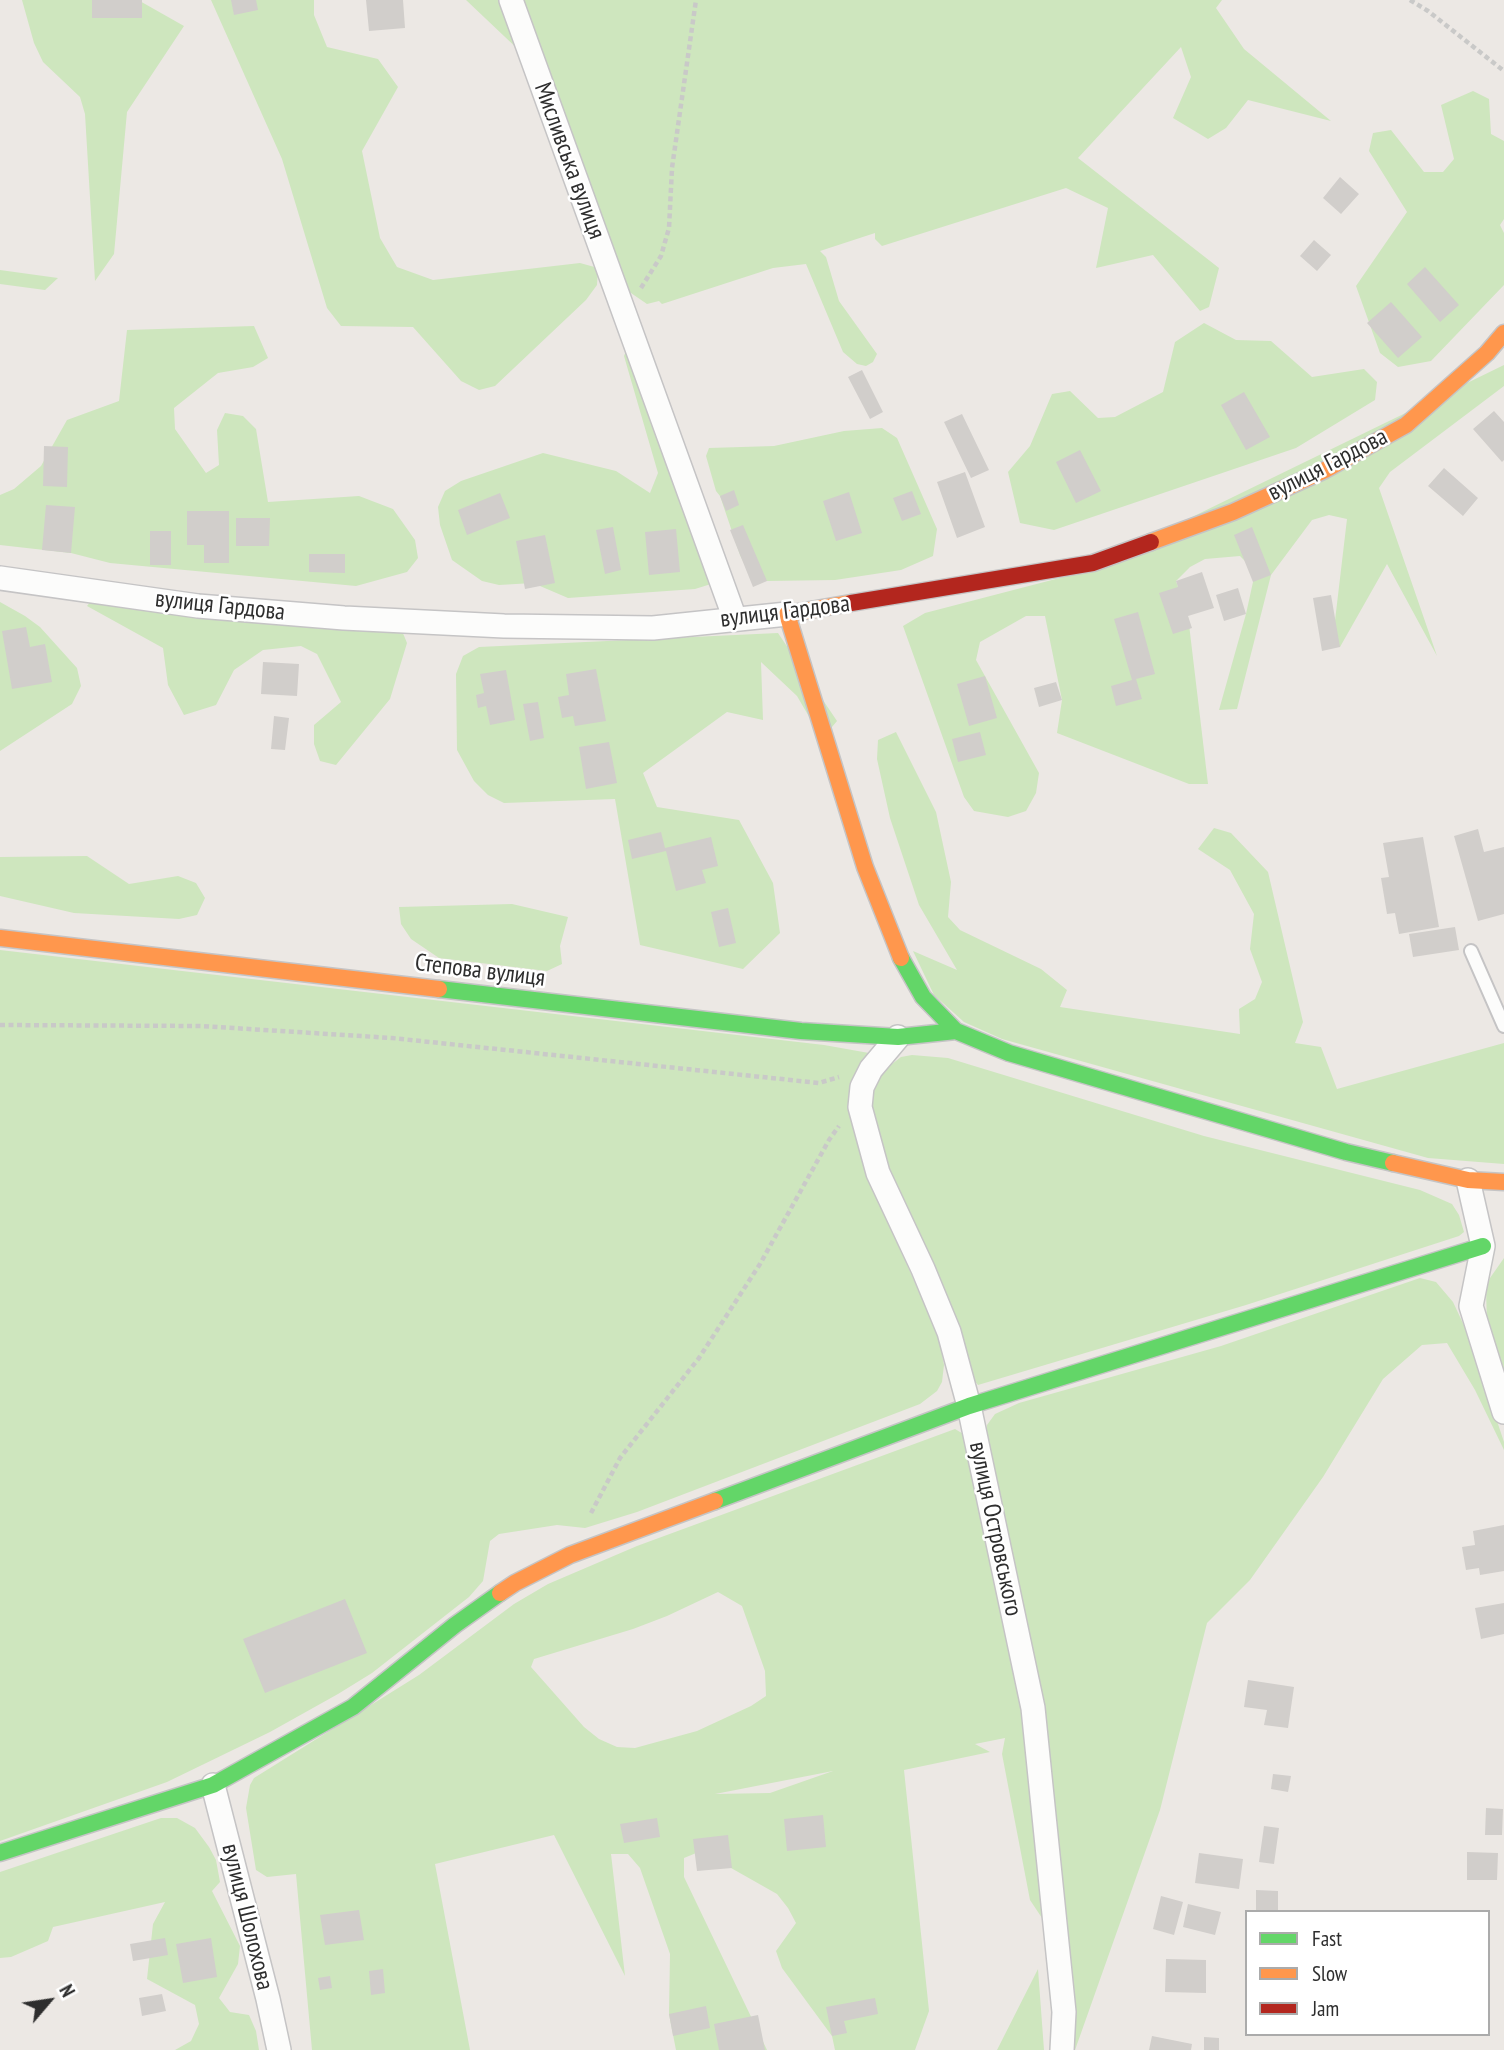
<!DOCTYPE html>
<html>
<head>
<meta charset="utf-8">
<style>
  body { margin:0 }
  #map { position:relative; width:1504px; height:2050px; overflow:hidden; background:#ece8e4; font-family:"PT Sans Narrow",sans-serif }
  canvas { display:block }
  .legend { position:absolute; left:1245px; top:1910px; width:245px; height:126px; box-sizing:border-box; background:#fff; border:2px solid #ababab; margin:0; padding:9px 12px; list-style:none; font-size:21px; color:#2e2e2e }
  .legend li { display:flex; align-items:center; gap:14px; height:35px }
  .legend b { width:35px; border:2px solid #ababab }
  .north { position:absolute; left:14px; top:1966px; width:70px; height:70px; -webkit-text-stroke:5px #fff; paint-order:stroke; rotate:61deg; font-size:19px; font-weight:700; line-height:28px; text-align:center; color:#2e2e2e }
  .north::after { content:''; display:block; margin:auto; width:24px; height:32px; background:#2e2e2e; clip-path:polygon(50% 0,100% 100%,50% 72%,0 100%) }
</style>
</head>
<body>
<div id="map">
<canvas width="1504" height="2050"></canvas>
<ul class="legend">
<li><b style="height:9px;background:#63d668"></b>Fast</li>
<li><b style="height:9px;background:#ff974d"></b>Slow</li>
<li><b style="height:9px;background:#b3261e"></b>Jam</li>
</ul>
<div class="north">N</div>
</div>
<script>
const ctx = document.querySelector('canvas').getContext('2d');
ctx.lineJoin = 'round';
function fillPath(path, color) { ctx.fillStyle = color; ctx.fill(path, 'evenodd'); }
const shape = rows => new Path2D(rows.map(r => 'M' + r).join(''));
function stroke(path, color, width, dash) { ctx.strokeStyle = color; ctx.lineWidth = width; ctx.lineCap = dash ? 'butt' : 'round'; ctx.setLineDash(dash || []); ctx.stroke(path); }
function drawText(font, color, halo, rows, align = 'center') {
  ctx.font = font + ' "PT Sans Narrow",sans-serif'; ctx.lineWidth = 5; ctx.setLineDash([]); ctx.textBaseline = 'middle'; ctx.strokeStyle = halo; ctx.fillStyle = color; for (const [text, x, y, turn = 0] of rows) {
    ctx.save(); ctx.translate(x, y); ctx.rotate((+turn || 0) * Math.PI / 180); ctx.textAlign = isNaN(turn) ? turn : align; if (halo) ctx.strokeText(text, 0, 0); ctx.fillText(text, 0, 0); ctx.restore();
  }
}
fillPath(shape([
  [22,0,138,0,184,26,127,112,114,254,95,281,85,114,80,97,43,62,34,43],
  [211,0,314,0,314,15,327,47,378,59,398,87,362,151,380,238,397,267,433,280,580,263,598,268,597,285,586,300,495,386,479,390,461,381,413,327,341,326,327,308,282,159],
  [466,0,505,0,524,55],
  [522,0,1222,0,1216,8,1244,49,1331,121,1248,100,1226,128,1208,139,1173,118,1191,77,1181,47,1078,158,1219,268,1209,307,1200,311,1153,255,1096,268,1108,208,1066,188,882,246,875,239,875,233,820,251,826,257,839,301,877,354,873,362,866,366,857,364,843,352,806,264,773,268,662,304,659,301,647,304,628,291],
  [1473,91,1489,99,1491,134,1504,141,1504,219,1500,225,1504,233,1504,285,1431,361,1398,367,1380,353,1356,286,1407,212,1369,151,1373,133,1391,130,1424,172,1443,172,1454,159,1441,105],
  [0,270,58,278,45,290,0,284],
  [1204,323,1236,340,1271,341,1312,377,1364,369,1377,382,1375,400,1296,448,1054,530,1020,523,1008,472,1030,446,1052,394,1070,391,1098,418,1115,417,1163,392,1175,342],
  [254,326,268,358,253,367,218,373,174,408,175,429,206,473,219,465,217,430,225,413,243,416,256,429,268,502,359,496,393,509,415,540,418,558,407,572,356,586,110,563,71,553,0,545,0,495,14,489,41,466,67,420,119,401,127,330],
  [631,339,711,584,695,589,568,598,533,583,499,585,482,581,452,560,440,525,438,507,445,491,461,481,543,453,616,471,650,493,658,473,624,356],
  [1504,365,1504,386,1390,472,1379,488,1437,656,1387,564,1340,647,1332,646,1347,519,1329,515,1312,520,1271,575,1237,709,1219,710,1246,614,1253,582,1252,568,1240,556,1205,559,1190,567,1176,581,1188,616,1208,784,1189,784,1057,733,1062,700,1045,616,1026,616,980,642,976,660,1039,773,1036,793,1026,811,1008,817,974,811,964,797,903,626,925,613,1075,574],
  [882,428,897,438,937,529,933,556,901,570,835,580,767,581,752,579,740,555,720,496,716,491,706,456,709,448,774,446,844,431],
  [95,596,400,626,407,643,390,699,336,765,320,761,314,744,314,725,341,702,317,654,301,646,263,650,234,670,216,705,184,715,168,685,163,648,87,606],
  [0,602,25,616,40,627,77,668,81,686,72,704,0,751],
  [778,633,837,721,822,739,797,696,761,662,763,720,727,712,643,773,657,807,739,820,773,883,780,933,743,969,640,945,615,799,504,803,488,795,474,781,457,750,456,674,463,656,479,647],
  [896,732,936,812,951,882,948,917,960,930,1041,969,1067,990,1060,1007,1240,1034,1239,1009,1255,999,1262,982,1250,949,1254,914,1230,870,1198,849,1214,828,1231,833,1268,872,1303,1022,1295,1043,1321,1047,1337,1089,1504,1043,1504,1164,1428,1158,1002,1039,964,1022,934,995,913,951,957,970,919,905,890,818,877,759,878,740],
  [87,856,129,884,178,876,196,883,205,898,197,915,179,919,74,913,0,896,0,857],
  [512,904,568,917,560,946,562,964,547,971,439,958,411,939,401,924,399,907],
  [0,950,824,1045,869,1053,859,1066,852,1082,861,1146,877,1197,939,1337,944,1365,942,1382,937,1391,920,1404,637,1512,585,1528,557,1525,499,1534,490,1541,483,1581,469,1597,372,1673,338,1694,270,1732,167,1782,0,1841],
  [912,1055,948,1058,1204,1136,1420,1190,1452,1204,1459,1215,1464,1232,1459,1236,1246,1305,978,1385,973,1379,883,1160,871,1110,872,1090,883,1071,901,1057],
  [1504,1258,1504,1371,1487,1324,1486,1289,1490,1278],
  [1420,1278,1436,1282,1453,1302,1468,1334,1504,1442,1504,1450,1475,1390,1447,1343,1422,1345,1383,1379,1323,1477,1250,1580,1207,1623,1160,1810,1075,2050,1074,2021,1046,1924,1030,1900,1002,1754,1005,1738,975,1744,990,1752,904,1770,929,2011,915,2050,835,2050,832,2036,782,1968,776,1951,796,1923,788,1908,777,1894,701,1851,684,1858,684,1877,767,2050,676,2050,669,2014,670,1954,640,1868,628,1854,611,1854,625,1976,554,1835,435,1864,470,2050,312,2050,296,1874,267,1877,256,1870,246,1808,250,1785,254,1778,419,1675,514,1604,548,1584,637,1546,955,1429,965,1435,1042,1712,1014,1560,985,1438,987,1425,995,1414,1019,1403,1221,1346],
  [718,1592,742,1606,765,1671,766,1696,751,1706,697,1731,635,1748,617,1747,599,1739,584,1727,531,1667,534,1659,633,1629,667,1616],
  [833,1771,770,1793,715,1794],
  [161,1818,177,1818,195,1828,209,1847,216,1860,220,1882,212,1891,240,1946,238,1964,219,1998,230,2012,249,2015,256,2031,259,2050,175,2050,191,2041,199,2024,195,2005,147,1979,153,1924,165,1902,53,1927,48,1941,11,1957,0,1958,0,1872],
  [1038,1969,1044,2050,997,2050]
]), '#cee6be');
fillPath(shape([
  [92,0,142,0,142,18,92,18],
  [231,0,256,0,258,10,234,15],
  [366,0,403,0,405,28,369,31],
  [1340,177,1359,194,1341,214,1323,198],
  [1314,240,1331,255,1317,271,1300,256],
  [1425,267,1459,305,1440,322,1407,284],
  [1391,302,1422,337,1398,358,1367,323],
  [862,370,883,412,870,419,848,377],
  [1244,392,1270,437,1246,450,1221,405],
  [1494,411,1504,422,1504,460,1502,462,1473,429],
  [962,414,989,470,971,478,944,422],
  [44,446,68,447,67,487,43,486],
  [1080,450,1101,491,1076,503,1056,462],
  [1444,468,1478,498,1463,516,1428,486],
  [965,472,985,527,957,538,937,482],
  [734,490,739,505,726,511,720,496],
  [912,491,921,514,902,521,893,498],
  [849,492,862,533,836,541,823,501],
  [500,493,510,518,467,535,458,510],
  [46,505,75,507,71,553,42,550],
  [187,511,229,511,229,563,204,563,204,545,187,545],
  [236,518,270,518,269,546,236,546],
  [743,525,767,581,753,587,730,530],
  [613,527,621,570,605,574,596,530],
  [1252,527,1271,575,1253,582,1234,535],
  [676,529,680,572,649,575,645,532],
  [150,531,171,531,171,565,150,565],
  [545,535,555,583,525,589,516,541],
  [309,554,345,554,345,573,309,572],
  [1202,572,1214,608,1188,616,1192,628,1173,634,1159,593,1178,587,1176,581],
  [1238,588,1246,614,1224,621,1216,595],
  [1331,595,1340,647,1322,651,1313,598],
  [1138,612,1155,674,1136,679,1142,699,1116,706,1111,686,1132,680,1114,619],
  [26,627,30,647,45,644,52,682,12,689,2,631],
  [263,662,299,664,297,696,261,694],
  [596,669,606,721,575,726,573,716,562,718,558,697,569,695,566,674],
  [506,670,515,720,490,725,486,706,478,708,476,695,484,693,480,674],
  [985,676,997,718,969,726,957,684],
  [1056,682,1062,700,1039,707,1034,688],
  [538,702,544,738,530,741,523,704],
  [274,716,289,718,285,750,271,749],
  [980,732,986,755,958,762,952,739],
  [609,742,617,783,586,789,579,747],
  [1478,829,1484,852,1504,847,1504,914,1478,921,1454,836],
  [661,832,665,848,711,837,718,866,702,870,706,883,676,891,666,851,632,859,628,840],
  [1423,837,1439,927,1399,934,1395,913,1387,914,1381,878,1389,877,1383,843],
  [728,908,736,943,719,947,711,912],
  [1455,927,1459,950,1413,957,1409,934],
  [1504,1525,1504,1571,1480,1575,1479,1568,1466,1570,1462,1547,1475,1545,1473,1531],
  [345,1599,367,1653,265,1693,243,1639],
  [1504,1603,1504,1634,1481,1639,1475,1608],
  [1248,1680,1294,1687,1288,1728,1264,1725,1267,1710,1244,1707],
  [1273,1774,1291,1776,1288,1792,1271,1789],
  [1486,1808,1503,1809,1502,1835,1485,1835],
  [823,1815,826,1847,787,1851,784,1819],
  [657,1818,660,1837,624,1843,620,1824],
  [1264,1826,1279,1828,1274,1864,1259,1862],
  [728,1835,732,1868,697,1871,693,1839],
  [1467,1852,1498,1853,1497,1880,1467,1880],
  [1199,1853,1243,1859,1239,1889,1195,1883],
  [1256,1890,1278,1891,1278,1912,1256,1912],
  [1161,1896,1183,1902,1174,1935,1153,1929],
  [1188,1904,1221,1912,1215,1935,1183,1927],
  [359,1910,364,1940,325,1945,320,1915],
  [165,1938,168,1955,133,1961,130,1944],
  [211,1938,217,1977,183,1983,176,1944],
  [1166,1959,1206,1960,1206,1993,1165,1992],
  [383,1969,385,1993,371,1995,369,1971],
  [330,1976,332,1988,320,1990,318,1978],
  [162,1994,166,2011,142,2016,139,1998],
  [875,1998,878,2014,844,2021,847,2033,832,2036,826,2007],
  [706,2006,710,2028,673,2036,669,2014],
  [758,2015,765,2050,719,2050,714,2024],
  [1152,2036,1192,2044,1191,2050,1149,2050],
  [1204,2037,1219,2038,1219,2050,1204,2050]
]), '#d1cecb');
const lane = shape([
  [1471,951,1504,1026]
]);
const street = shape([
  [511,0,735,619],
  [0,578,198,606,344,618,504,626,653,628,787,614],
  [898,1037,871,1069,862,1087,860,1107,878,1173,923,1269,949,1332,969,1406,1033,1708,1064,2012,1062,2050],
  [1468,1180,1483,1246,1471,1306,1504,1412],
  [213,1785,268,1999,279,2050]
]);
const fast = shape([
  [901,958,923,997,956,1031,1009,1053,1346,1152,1393,1163],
  [439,989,801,1031,898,1037,956,1031],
  [715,1501,969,1406,1483,1246],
  [0,1853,213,1785,353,1707,455,1625,500,1593]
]);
const slow = shape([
  [1151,542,1233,512,1325,470,1406,425,1487,353,1504,333],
  [851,603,787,614,865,867,901,958],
  [0,938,439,989],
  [1393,1163,1468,1180,1504,1182],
  [500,1593,515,1583,570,1555,715,1501]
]);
const jam = shape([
  [851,603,1093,563,1151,542]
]);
stroke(lane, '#c5c4c5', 16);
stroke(street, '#c5c4c5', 26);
stroke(fast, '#c5c4c5', 19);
stroke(slow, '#c5c4c5', 19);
stroke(jam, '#c5c4c5', 19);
stroke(shape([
  [1410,0,1428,11,1504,71],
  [641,288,661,256,669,228,672,168,696,0],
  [0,1025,201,1026,392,1038,819,1083,839,1077],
  [591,1513,620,1458,699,1358,760,1264,829,1140,839,1126]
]), '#c9c9c8', 4.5, [5, 3.5]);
stroke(lane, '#fcfcfb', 12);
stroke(street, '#fcfcfb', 23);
stroke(fast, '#63d668', 16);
stroke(slow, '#ff974d', 16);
stroke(jam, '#b3261e', 16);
drawText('24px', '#2e2e2e', '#fff', [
  ["Мисливська вулиця",569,161,70],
  ["вулиця Гардова",1328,465,-27],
  ["вулиця Гардова",220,606,6],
  ["вулиця Гардова",785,612,-7],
  ["Степова вулиця",480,971,7],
  ["вулиця Островського",995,1529,78],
  ["вулиця Шолохова",247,1917,76]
]);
</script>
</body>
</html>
